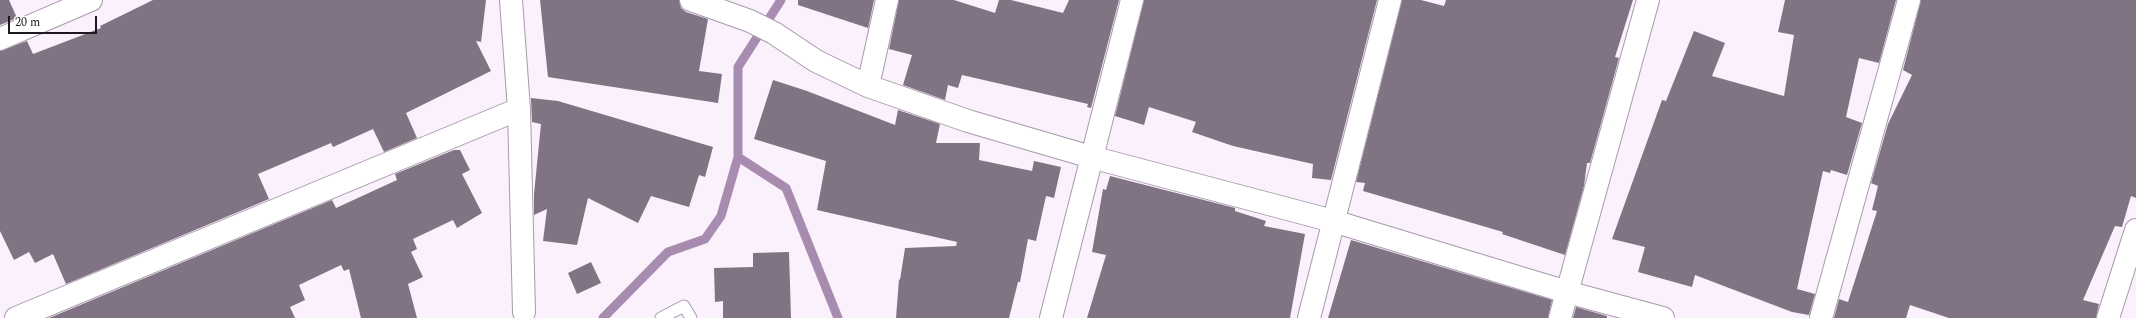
<!DOCTYPE html>
<html>
<head>
<meta charset="utf-8">
<style>
  body { margin:0 }
  #map { position:relative; width:2136px; height:318px; overflow:hidden; background:#faf1fd; font-family:Spectral,serif }
  canvas { display:block }
  .scale { position:absolute; left:8px; top:16px; width:89px; height:18px; box-sizing:border-box; border:2px solid #1e1920; border-top:0; padding-left:5px; font-size:12px; line-height:14px; white-space:nowrap; color:#1e1920; -webkit-text-stroke:3px #fff; paint-order:stroke }
</style>
</head>
<body>
<div id="map">
<canvas width="2136" height="318"></canvas>
<div class="scale">20 m</div>
</div>
<script>
const ctx = document.querySelector('canvas').getContext('2d');
ctx.lineJoin = 'round';
const shape = rows => new Path2D(rows.map(r => 'M' + r).join(''));
function stroke(path, color, width, dash) { ctx.strokeStyle = color; ctx.lineWidth = width; ctx.lineCap = dash ? 'butt' : 'round'; ctx.setLineDash(dash || []); ctx.stroke(path); }
function fillPath(path, color) { ctx.fillStyle = color; ctx.fill(path, 'evenodd'); }
stroke(shape([
  [738,157,786,188,838,318],
  [603,318,668,252,705,239,721,216,738,157,738,67,781,0]
]), '#a88cb0', 9);
fillPath(shape([
  [0,0,9,0,17,18,0,25],
  [153,0,486,0,481,42,476,41,491,71,406,113,417,138,384,152,373,129,333,147,331,143,258,174,269,199,66,284,53,254,35,263,29,252,14,260,0,231,0,51,27,41,33,54,101,28,100,26],
  [540,0,679,0,681,8,686,12,708,19,699,71,722,74,718,103,548,77],
  [798,0,874,0,865,43,868,28,798,5],
  [899,0,954,0,995,13,999,0,1011,0,1063,13,1069,0,1119,0,1091,108,1087,107,1088,104,962,75,958,88,948,85,945,100,903,85,912,55,889,49],
  [1144,0,1377,0,1331,180,1312,178,1313,164,1233,146,1192,132,1196,122,1149,107,1144,125,1115,116],
  [1402,0,1421,0,1444,6,1446,0,1633,0,1615,57,1619,58,1590,163,1587,163,1584,186,1565,255,1502,234,1503,232,1363,191,1365,183,1356,182],
  [1785,0,1896,0,1879,63,1859,58,1846,117,1862,123,1847,175,1831,170,1830,173,1823,171,1797,289,1815,294,1809,315,1792,312,1695,275,1692,287,1638,272,1645,247,1612,239,1662,100,1666,101,1694,31,1725,43,1712,76,1784,96,1794,35,1778,32],
  [1921,0,2136,0,2136,198,2131,196,2122,227,2115,226,2083,300,2099,304,2096,318,1949,318,1910,305,1906,318,1834,318,1839,299,1848,302,1877,211,1872,210,1878,186,1871,183,1888,124,1912,75,1903,70],
  [773,80,807,91,895,125,898,110,940,124,936,143,980,143,979,160,1032,171,1034,161,1061,167,1054,198,1046,196,1036,241,1028,239,1020,282,1018,282,1009,318,896,318,899,279,900,280,905,248,956,246,957,242,817,210,826,161,754,139],
  [531,98,558,101,713,147,705,177,699,175,689,207,651,196,638,223,588,198,577,245,543,241,547,209,534,215,534,194,541,124,532,122],
  [454,150,460,150,470,170,462,174,482,213,457,228,453,220,413,239,417,249,411,252,423,277,408,284,417,318,361,318,349,269,344,271,341,265,299,285,305,300,290,307,295,318,49,318,332,200,336,208,397,180,395,174],
  [1110,176,1235,208,1235,211,1266,221,1264,226,1305,234,1290,318,1087,318,1106,255,1092,252,1103,189,1106,190],
  [1351,240,1552,300,1548,318,1328,318],
  [789,252,791,318,723,318,723,301,715,302,714,268,753,267,753,253],
  [591,262,601,283,577,294,568,273],
  [1576,307,1607,316,1607,318,1573,318]
]), '#807384');
const lane = shape([
  [661,318,684,306,691,318]
]);
const street = shape([
  [511,0,519,109,524,312],
  [691,0,750,21,774,33,816,61,868,86,968,121,1091,157,1333,221,1567,292,1663,318],
  [0,39,91,0],
  [868,86,887,0],
  [16,318,519,109],
  [1051,318,1132,0],
  [1309,318,1390,0],
  [1560,318,1648,0],
  [1821,318,1909,0],
  [2108,318,2136,230]
]);
stroke(lane, '#a89aac', 13);
stroke(street, '#a89aac', 24);
stroke(lane, '#fff', 11);
stroke(street, '#fff', 22);
</script>
</body>
</html>
